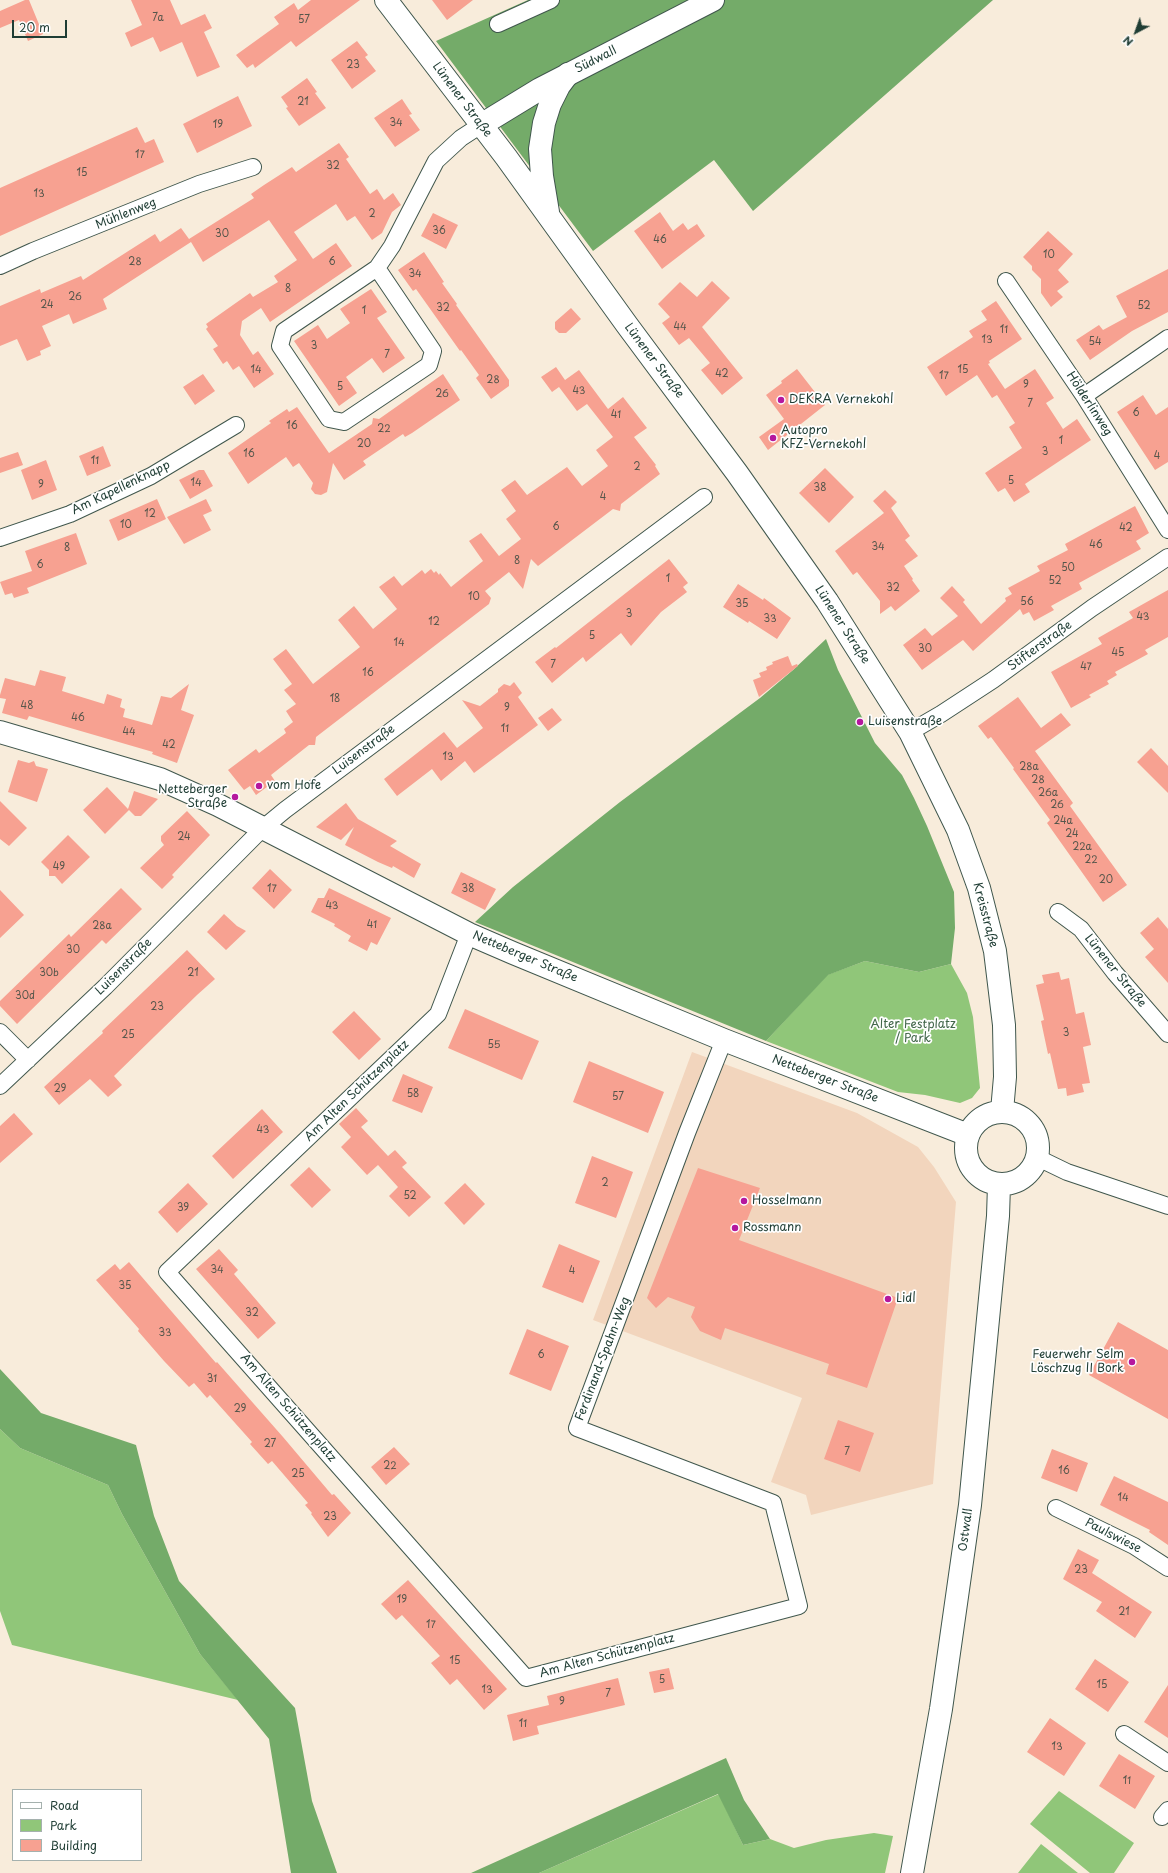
<!DOCTYPE html>
<html>
<head>
<meta charset="utf-8">
<style>
  body { margin:0 }
  #map { position:relative; width:1168px; height:1873px; overflow:hidden; background:#f8ecdb; font-family:"Playpen Sans",sans-serif }
  canvas { display:block }
  .legend { position:absolute; left:12px; top:1789px; width:130px; height:72px; box-sizing:border-box; background:#fff; border:1px solid #a5b1ae; margin:0; padding:5px 7px; list-style:none; font-size:12px; color:#1f3d34 }
  .legend li { display:flex; align-items:center; gap:8px; height:20px }
  .legend b { width:20px; border:1px solid #a5b1ae }
  .north { position:absolute; left:1116px; top:12px; width:40px; height:40px; -webkit-text-stroke:3px #fff; paint-order:stroke; rotate:221deg; font-size:11px; font-weight:700; line-height:16px; text-align:center; color:#1f3d34 }
  .north::after { content:''; display:block; margin:auto; width:14px; height:18px; background:#1f3d34; clip-path:polygon(50% 0,100% 100%,50% 72%,0 100%) }
  .scale { position:absolute; left:12px; top:20px; width:55px; height:18px; box-sizing:border-box; border:2px solid #1f3d34; border-top:0; padding-left:5px; font-size:12px; line-height:14px; white-space:nowrap; color:#1f3d34; -webkit-text-stroke:3px #fff; paint-order:stroke }
</style>
</head>
<body>
<div id="map">
<canvas width="1168" height="1873"></canvas>
<ul class="legend">
<li><b style="height:5px;background:#fff"></b>Road</li>
<li><b style="height:11px;background:#90c679"></b>Park</li>
<li><b style="height:11px;background:#f7a191"></b>Building</li>
</ul>
<div class="north">N</div>
<div class="scale">20 m</div>
</div>
<script>
const ctx = document.querySelector('canvas').getContext('2d');
ctx.lineJoin = 'round';
function fill(path, color) {
  ctx.fillStyle = color;
  ctx.fill(path, 'evenodd');
}
function poly(rows) {
  const path = new Path2D();
  for (const r of rows) {
    if (r.length === 3) {
      path.moveTo(r[0] + r[2], r[1]);
      path.arc(r[0], r[1], r[2], 0, 2 * Math.PI);
      continue;
    }
    path.moveTo(r[0], r[1]);
    for (let i = 2; i < r.length; i += 2) path.lineTo(r[i], r[i + 1]);
  }
  return path;
}
function stroke(path, color, width, dash) {
  ctx.strokeStyle = color;
  ctx.lineWidth = width;
  ctx.lineCap = dash ? 'butt' : 'round';
  ctx.setLineDash(dash || []);
  ctx.stroke(path);
}
function label(font, color, halo, rows, align = 'center') {
  ctx.font = font + ' "Playpen Sans",sans-serif';
  ctx.lineWidth = 3.5;
  ctx.setLineDash([]);
  ctx.textBaseline = 'middle';
  ctx.strokeStyle = halo;
  ctx.fillStyle = color;
  for (const [text, x, y, turn = 0] of rows) {
    ctx.save();
    ctx.translate(x, y);
    ctx.rotate((+turn || 0) * Math.PI / 180);
    ctx.textAlign = isNaN(turn) ? turn : align;
    if (halo) ctx.strokeText(text, 0, 0);
    ctx.fillText(text, 0, 0);
    ctx.restore();
  }
}
const built = poly([
  [692,1052,857,1113,918,1147,934,1167,956,1202,933,1484,811,1515,806,1495,771,1482,802,1398,593,1320]
]);
const green = poly([
  [865,961,919,972,951,964,967,993,973,1017,980,1088,972,1098,960,1103,925,1095,898,1092,766,1041,827,975],
  [0,1429,20,1448,108,1485,122,1514,200,1654,238,1700,12,1645,0,1611],
  [1059,1791,1134,1843,1114,1873,1090,1873,1030,1824],
  [719,1794,743,1845,770,1839,794,1848,826,1840,874,1833,893,1836,885,1873,539,1873],
  [1041,1844,1078,1873,1018,1873]
]);
const forest = poly([
  [528,0,993,0,753,211,714,160,593,251,436,41],
  [826,639,838,670,875,743,902,775,914,798,927,826,954,892,955,928,951,964,919,972,865,961,828,975,766,1041,475,922,513,887,620,802,760,698,793,670],
  [0,1369,41,1413,136,1445,154,1516,179,1581,295,1708,312,1801,337,1873,291,1873,269,1739,200,1654,122,1514,108,1485,20,1448,0,1429],
  [726,1758,744,1800,770,1839,743,1845,718,1794,539,1873,471,1873]
]);
const building = poly([
  [25,0,29,0,43,34,28,41,19,20,0,28,0,11],
  [131,0,170,0,181,25,205,14,212,28,204,32,220,67,197,77,182,42,160,52,153,37,131,47,125,33,142,25],
  [311,0,360,0,296,47,291,41,255,68,253,64,247,68,236,55,279,24,274,17,294,3,298,10],
  [432,0,473,0,447,20],
  [357,41,368,55,365,57,376,71,352,89,331,60],
  [307,78,317,92,315,93,326,108,299,126,286,108,288,107,281,97],
  [238,96,252,126,197,153,183,124],
  [402,99,412,114,409,115,420,130,395,147,374,118],
  [137,127,145,143,154,139,164,162,0,236,0,188],
  [339,143,349,157,346,159,370,194,377,189,384,200,393,193,401,205,392,212,382,233,372,240,355,216,347,221,336,204,294,232,313,259,336,243,352,266,270,322,261,308,242,321,240,335,253,355,258,351,274,374,254,388,239,366,233,370,227,361,223,364,213,349,218,346,206,329,208,327,206,324,250,293,253,297,278,282,274,276,297,260,269,220,203,262,191,242,103,299,107,309,73,324,69,314,42,326,51,346,40,351,41,355,27,361,17,339,0,346,0,306,40,289,41,293,81,276,83,280,155,234,160,242,181,228,189,239,254,198,251,194,264,185,292,167,296,172],
  [660,212,673,231,683,223,688,230,697,224,705,236,662,269,634,231],
  [433,213,458,225,446,249,421,236],
  [1048,231,1073,254,1058,270,1069,282,1057,291,1063,297,1051,307,1041,293,1041,279,1032,270,1032,266,1023,257],
  [424,252,444,282,442,283,457,304,456,305,509,380,509,386,491,399,476,378,479,375,461,350,460,351,416,289,413,291,398,270],
  [1168,269,1168,312,1132,331,1090,360,1076,340,1099,325,1103,330,1127,317,1116,296],
  [712,281,730,298,702,327,743,378,722,395,701,370,710,363,689,338,679,345,662,323,670,317,658,304,680,282,697,297],
  [371,289,387,312,377,318,405,358,383,373,372,358,346,377,357,393,339,406,294,341,318,325,327,339,350,323,340,309],
  [996,301,1022,339,989,361,990,363,988,364,1005,389,1035,369,1054,398,1046,403,1063,429,1077,419,1091,440,1025,484,1030,492,1014,502,1005,488,998,492,985,473,1022,448,1009,427,1015,423,997,395,992,398,977,375,946,396,927,367,973,337,969,331,987,320,981,311],
  [571,308,581,319,566,333,559,333,555,329,555,322],
  [556,367,565,380,579,370,608,409,623,397,647,428,634,437,656,465,655,466,660,474,621,504,620,511,613,509,538,566,531,559,523,589,509,572,485,591,491,598,489,604,316,737,315,745,309,745,271,775,275,781,256,795,250,786,244,790,228,770,256,749,259,753,286,733,284,729,293,722,286,711,296,704,284,690,292,684,273,659,286,649,313,684,360,647,338,620,354,606,373,629,397,609,379,587,394,576,402,586,422,570,425,574,431,569,434,573,436,571,439,575,440,573,451,587,483,561,469,541,481,533,499,556,521,539,506,519,516,511,501,490,515,480,527,495,567,467,582,486,608,466,596,450,613,437,587,404,577,411,559,387,552,392,541,377],
  [797,369,825,405,768,450,759,437,784,419,766,395,782,383,781,381],
  [203,374,215,391,195,405,183,387],
  [443,374,460,400,412,433,405,437,403,434,363,461,366,465,344,480,333,463,327,492,321,495,315,494,311,489,313,483,299,463,293,467,286,457,248,484,228,453,271,423,269,421,287,409,289,412,297,407,329,453,372,424,373,418,379,419],
  [1143,395,1156,415,1168,407,1168,462,1155,470,1117,412],
  [103,446,111,466,87,476,79,456],
  [18,452,23,465,0,473,0,458],
  [46,460,57,490,32,500,21,470],
  [825,468,854,497,829,523,799,493],
  [199,470,204,470,213,486,190,499,179,480],
  [885,490,897,502,891,508,910,536,905,540,918,556,904,566,913,579,912,580,920,591,895,611,891,606,880,614,880,601,857,572,853,575,835,551,884,513,873,501],
  [157,499,166,519,118,541,109,520],
  [206,499,212,511,203,515,211,530,184,544,167,517],
  [1135,506,1149,533,1136,541,1141,549,1079,583,1082,589,1051,606,1054,610,1034,621,1029,612,1023,615,1020,609,973,651,963,640,922,670,903,645,925,628,932,636,958,616,940,598,952,586,965,600,963,602,981,624,1006,601,1005,598,1012,594,1008,588,1040,571,1037,566,1068,550,1065,544],
  [76,533,87,564,27,588,29,593,14,598,12,593,5,595,0,582,32,571,25,551],
  [669,559,688,583,683,587,687,592,661,612,631,646,621,633,586,662,583,657,552,683,535,662,555,647,556,648],
  [738,584,763,600,764,598,791,618,777,639,749,621,748,623,723,607],
  [1168,590,1168,637,1145,650,1148,654,1115,672,1117,675,1107,681,1109,684,1089,695,1091,697,1071,708,1051,672,1102,644,1098,638,1133,618,1129,612],
  [788,656,792,666,797,664,798,666,759,697,753,680,761,677,759,673,767,670,766,667,773,664,772,662],
  [40,670,66,677,62,691,104,704,107,694,122,699,120,707,125,709,123,717,152,725,161,696,171,698,189,684,181,710,194,715,177,763,152,754,153,752,29,716,27,720,2,713,6,699,0,698,0,695,5,678,35,686],
  [514,682,522,693,518,697,538,725,474,773,465,761,441,781,432,769,397,796,384,779,444,732,457,748,483,728,462,700,480,706,498,692,498,689,504,684,510,686],
  [1018,697,1041,728,1061,713,1071,725,1035,751,1073,803,1070,806,1127,885,1103,902,1047,823,1050,820,1013,769,1014,768,991,737,988,739,978,726],
  [552,708,562,720,548,731,538,718],
  [1151,748,1168,766,1168,793,1137,762],
  [18,760,29,763,34,761,36,766,48,769,37,802,8,792],
  [107,787,128,809,134,791,158,799,141,816,135,816,129,810,105,834,83,810],
  [0,801,27,828,9,846,0,839],
  [346,803,358,819,397,841,390,846,421,864,414,878,393,866,392,868,378,862,345,845,354,827,341,840,316,827],
  [187,811,210,835,172,875,174,877,162,889,140,868,164,845,161,841,161,836],
  [68,835,90,857,62,884,55,876,49,876,49,870,41,862],
  [270,869,292,890,274,909,252,888],
  [461,872,496,889,485,910,451,893],
  [121,888,142,909,106,944,102,940,17,1024,0,1006,0,1001,69,934,71,937],
  [329,888,391,918,377,945,371,942,367,951,348,941,351,936,334,926,335,924,311,912,318,898,324,898],
  [0,890,24,915,0,938],
  [224,914,237,926,246,931,226,950,207,932],
  [1158,917,1168,929,1168,983,1145,957,1154,949,1140,933],
  [187,950,215,979,197,995,114,1076,122,1085,108,1097,90,1079,59,1105,44,1087,103,1033,102,1031],
  [1059,972,1061,980,1069,978,1076,1014,1084,1012,1091,1045,1083,1047,1090,1083,1082,1084,1084,1092,1067,1096,1066,1088,1058,1089,1050,1053,1048,1054,1041,1021,1044,1020,1036,985,1044,983,1042,975],
  [465,1009,539,1041,522,1080,448,1048],
  [354,1011,381,1039,359,1060,332,1032],
  [589,1061,664,1092,648,1133,573,1102],
  [403,1074,433,1087,422,1113,392,1101],
  [356,1108,368,1121,361,1127,388,1156,395,1150,407,1163,402,1167,431,1197,409,1217,389,1196,398,1187,378,1165,367,1175,341,1147,351,1137,339,1124],
  [262,1109,283,1132,233,1179,212,1156],
  [14,1113,33,1134,0,1163,0,1126],
  [592,1156,633,1172,616,1218,575,1203],
  [309,1167,331,1190,312,1208,290,1185],
  [698,1168,760,1188,739,1240,898,1298,867,1388,826,1374,829,1364,725,1328,721,1340,700,1331,691,1317,695,1307,668,1297,656,1308,647,1298],
  [188,1183,208,1204,177,1233,158,1212],
  [465,1183,485,1204,464,1225,444,1203],
  [559,1244,600,1261,583,1303,542,1287],
  [219,1249,238,1270,234,1274,276,1323,258,1339,196,1269],
  [129,1262,216,1363,217,1362,283,1437,332,1495,334,1494,351,1513,328,1537,311,1514,312,1513,305,1505,308,1503,272,1461,268,1464,250,1444,252,1442,210,1395,207,1398,194,1383,189,1387,164,1361,138,1331,139,1329,96,1280,115,1264,120,1270],
  [1118,1322,1168,1350,1168,1419,1089,1375],
  [527,1329,569,1346,551,1391,509,1374],
  [838,1420,874,1433,860,1472,824,1459],
  [394,1447,410,1464,386,1485,371,1467],
  [1052,1449,1088,1463,1077,1492,1041,1478],
  [1114,1476,1168,1502,1168,1545,1149,1532,1150,1530,1100,1505],
  [1078,1549,1099,1560,1092,1573,1152,1612,1135,1638,1096,1611,1102,1602,1063,1579],
  [408,1580,507,1689,484,1710,457,1679,450,1685,431,1663,440,1656,402,1615,396,1620,381,1604],
  [1095,1659,1129,1682,1108,1712,1075,1689],
  [669,1668,674,1689,654,1693,649,1672],
  [618,1678,625,1705,537,1726,539,1734,513,1741,507,1715,549,1705,547,1696],
  [1168,1685,1168,1738,1144,1722],
  [1050,1718,1086,1743,1064,1776,1027,1752],
  [1119,1754,1155,1776,1135,1809,1099,1786]
]);
const street = poly([
  [498,24,551,0],
  [0,266,33,251,199,184,253,167],
  [377,268,433,351,429,365,344,422,329,419,280,346,284,331,377,268,392,246,436,161,461,138,481,125],
  [1006,281,1084,396,1168,530],
  [1084,396,1168,338],
  [0,538,70,514,151,476,236,425],
  [910,732,941,714,993,680,1092,608,1168,557],
  [1058,912,1081,929,1115,973,1168,1034],
  [469,934,438,1014,167,1272,526,1678,799,1606,773,1503,577,1428,687,1133,724,1040],
  [0,1032,28,1060],
  [0,1086,105,987,262,829,285,810,704,497],
  [1038,1158,1067,1172,1168,1206],
  [1056,1508,1134,1546,1168,1568],
  [1124,1734,1168,1763],
  [1162,1817,1168,1810]
]);
const secondary = poly([
  [481,125,540,89,713,0],
  [0,732,160,779,218,805,469,934,513,953,724,1040,968,1135]
]);
const primary = poly([
  [386,0,506,157,627,325,737,473,827,601,910,732,958,830,979,888,995,951,1004,1025,1005,1077,1002,1111],
  [548,212,542,176,540,149,544,123,550,104,559,86,568,74],
  [1002,1148,36],
  [912,1873,941,1709,970,1505,998,1216,999,1185]
]);
const markers = [
  [781,400,4,"#b5179e"],
  [773,438,4,"#b5179e"],
  [860,722,4,"#b5179e"],
  [259,786,4,"#b5179e"],
  [235,797,4,"#b5179e"],
  [744,1201,4,"#b5179e"],
  [735,1228,4,"#b5179e"],
  [888,1299,4,"#b5179e"],
  [1132,1362,4,"#b5179e"]
];
const numberNames = [
  ["7a",158,18],
  ["57",304,20],
  ["23",353,65],
  ["21",303,102],
  ["34",396,123],
  ["19",218,125],
  ["17",140,155],
  ["32",333,166],
  ["15",82,173],
  ["13",39,194],
  ["2",372,214],
  ["36",439,231],
  ["30",222,234],
  ["46",660,240],
  ["10",1049,255],
  ["28",135,262],
  ["6",332,262],
  ["34",415,274],
  ["8",288,289],
  ["26",75,297],
  ["24",47,305],
  ["52",1144,306],
  ["32",443,308],
  ["1",364,311],
  ["44",680,327],
  ["11",1004,330],
  ["13",987,340],
  ["54",1095,342],
  ["3",314,346],
  ["7",387,355],
  ["14",256,370],
  ["15",963,370],
  ["42",722,374],
  ["17",944,376],
  ["28",493,380],
  ["9",1026,385],
  ["5",340,387],
  ["43",579,391],
  ["26",442,394],
  ["7",1030,404],
  ["6",1136,413],
  ["41",616,415],
  ["16",292,426],
  ["22",384,429],
  ["1",1061,441],
  ["20",364,444],
  ["3",1045,452],
  ["16",249,454],
  ["4",1157,456],
  ["11",95,461],
  ["2",637,467],
  ["5",1011,481],
  ["14",196,483],
  ["9",41,485],
  ["38",820,488],
  ["4",603,497],
  ["12",150,514],
  ["10",126,525],
  ["6",556,527],
  ["42",1126,528],
  ["46",1096,545],
  ["34",878,547],
  ["8",67,548],
  ["8",517,561],
  ["6",40,565],
  ["50",1068,568],
  ["1",668,579],
  ["52",1055,581],
  ["32",893,588],
  ["10",474,597],
  ["56",1027,602],
  ["35",742,604],
  ["3",629,614],
  ["43",1143,617],
  ["33",770,619],
  ["12",434,622],
  ["5",592,636],
  ["14",399,643],
  ["30",925,649],
  ["45",1118,653],
  ["7",553,665],
  ["47",1086,667],
  ["16",368,673],
  ["18",335,699],
  ["48",27,706],
  ["9",507,708],
  ["46",78,718],
  ["11",505,729],
  ["44",129,732],
  ["42",169,745],
  ["13",448,757],
  ["28a",1029,767],
  ["28",1038,780],
  ["26a",1048,793],
  ["26",1057,805],
  ["24a",1063,821],
  ["24",1072,834],
  ["24",184,837],
  ["22a",1082,847],
  ["22",1091,860],
  ["49",59,867],
  ["20",1106,880],
  ["17",272,889],
  ["38",468,889],
  ["43",332,906],
  ["41",372,925],
  ["28a",102,926],
  ["30",73,950],
  ["30b",49,973],
  ["21",193,973],
  ["30d",25,996],
  ["23",157,1007],
  ["3",1066,1033],
  ["25",128,1035],
  ["55",494,1045],
  ["29",60,1089],
  ["58",413,1094],
  ["57",618,1097],
  ["43",263,1130],
  ["2",605,1183],
  ["52",410,1196],
  ["39",183,1208],
  ["34",217,1270],
  ["4",572,1271],
  ["35",125,1286],
  ["32",252,1313],
  ["33",165,1333],
  ["6",541,1355],
  ["31",212,1379],
  ["29",240,1409],
  ["27",270,1444],
  ["7",847,1452],
  ["22",390,1466],
  ["16",1064,1471],
  ["25",298,1474],
  ["14",1123,1498],
  ["23",330,1517],
  ["23",1081,1570],
  ["19",402,1600],
  ["21",1124,1612],
  ["17",431,1625],
  ["15",455,1661],
  ["5",662,1680],
  ["15",1102,1685],
  ["13",487,1690],
  ["7",608,1694],
  ["9",562,1702],
  ["11",523,1724],
  ["13",1057,1747],
  ["11",1127,1781]
];
const streetNames = [
  ["Südwall",596,60,-27],
  ["Lünener Straße",462,100,53],
  ["Mühlenweg",126,214,-22],
  ["Lünener Straße",654,361,53],
  ["Hölderlinweg",1089,404,57],
  ["Am Kapellenknapp",121,488,-26],
  ["Lünener Straße",842,625,57],
  ["Stifterstraße",1040,646,-36],
  ["Luisenstraße",364,750,-37],
  ["Kreisstraße",985,915,75],
  ["Netteberger Straße",525,957,23],
  ["Luisenstraße",124,967,-45],
  ["Lünener Straße",1115,971,51],
  ["Netteberger Straße",825,1079,21],
  ["Am Alten Schützenplatz",357,1091,-44],
  ["Ferdinand-Spahn-Weg",603,1359,-69],
  ["Am Alten Schützenplatz",288,1408,49],
  ["Ostwall",966,1530,-82],
  ["Paulswiese",1113,1536,27],
  ["Am Alten Schützenplatz",607,1656,-15]
];
const poiNames = [
  ["DEKRA Vernekohl",789,400],
  ["Autopro",781,431],
  ["KFZ-Vernekohl",781,445],
  ["Luisenstraße",868,722],
  ["vom Hofe",267,786],
  ["Netteberger",227,790,"right"],
  ["Straße",227,804,"right"],
  ["Hosselmann",752,1201],
  ["Rossmann",743,1228],
  ["Lidl",896,1299],
  ["Feuerwehr Selm",1124,1355,"right"],
  ["Löschzug II Bork",1124,1369,"right"]
];
const parkNames = [
  ["Alter Festplatz",913,1025],
  ["/ Park",913,1039]
];
fill(built, '#f2d5bd');
fill(green, '#90c679');
fill(forest, '#74ab69');
fill(building, '#f7a191');
stroke(street, '#40574d', 18);
stroke(secondary, '#40574d', 24);
stroke(primary, '#40574d', 24);
stroke(street, '#fff', 16);
stroke(secondary, '#fff', 22);
stroke(primary, '#fff', 22);
for (const [x, y, r, color] of markers) {
  const dot = new Path2D();
  dot.arc(x, y, r, 0, 2 * Math.PI);
  ctx.fillStyle = color;
  ctx.fill(dot);
  stroke(dot, '#fff', 1.5);
}
label('10px', '#55564b', null, numberNames);
label('12px', '#1f3d34', '#fff', streetNames);
label('12px', '#1f3d34', '#fff', poiNames, 'left');
label('12px', '#416649', '#fff', parkNames);
</script>
</body>
</html>
